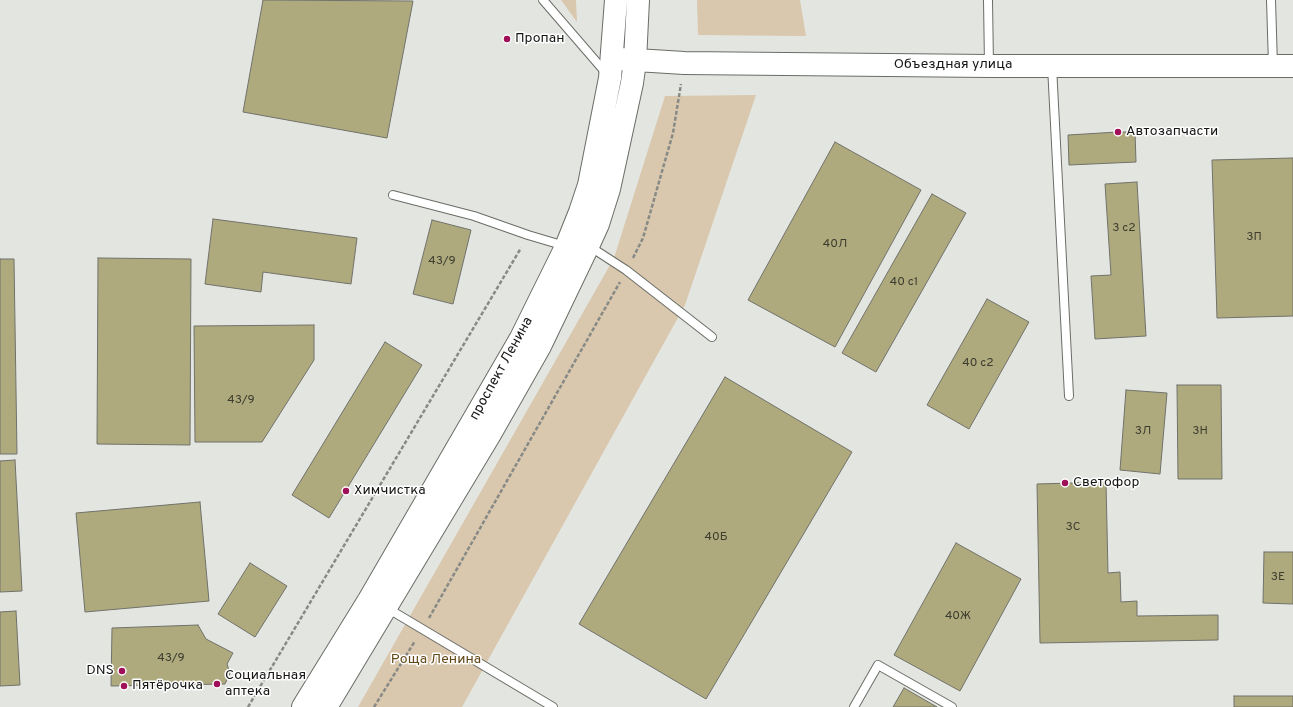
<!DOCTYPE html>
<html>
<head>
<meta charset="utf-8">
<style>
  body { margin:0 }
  canvas { display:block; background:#e3e6e0 }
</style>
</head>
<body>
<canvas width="1293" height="707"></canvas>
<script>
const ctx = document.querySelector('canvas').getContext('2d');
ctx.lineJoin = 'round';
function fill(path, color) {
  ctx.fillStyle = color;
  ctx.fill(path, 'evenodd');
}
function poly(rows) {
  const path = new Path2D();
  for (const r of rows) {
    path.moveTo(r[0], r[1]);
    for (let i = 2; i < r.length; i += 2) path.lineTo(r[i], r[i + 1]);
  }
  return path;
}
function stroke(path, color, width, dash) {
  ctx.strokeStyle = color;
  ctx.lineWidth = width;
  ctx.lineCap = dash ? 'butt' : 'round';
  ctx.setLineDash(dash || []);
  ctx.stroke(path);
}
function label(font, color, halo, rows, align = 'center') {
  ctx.font = font + ' Overpass,sans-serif';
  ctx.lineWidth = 3;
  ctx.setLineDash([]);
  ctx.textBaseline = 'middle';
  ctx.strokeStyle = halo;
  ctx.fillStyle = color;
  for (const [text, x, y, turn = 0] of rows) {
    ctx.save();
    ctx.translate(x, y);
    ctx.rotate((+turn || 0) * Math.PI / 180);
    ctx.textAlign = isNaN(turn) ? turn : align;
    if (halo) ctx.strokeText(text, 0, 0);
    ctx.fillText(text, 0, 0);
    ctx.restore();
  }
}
const green = poly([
  [561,0,576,0,577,22],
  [697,0,800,0,806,36,698,35],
  [756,95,685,305,462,707,358,707,614,258,665,96]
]);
const building = poly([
  [263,0,413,1,387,138,243,112,263,0],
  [1118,132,1135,132,1136,162,1069,165,1068,135,1118,132],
  [835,142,921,190,835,347,748,300,835,142],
  [1293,158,1293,316,1217,318,1212,160,1293,158],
  [1137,182,1146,336,1095,339,1091,276,1111,275,1105,184,1137,182],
  [932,194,966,213,876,372,842,353,932,194],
  [213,219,357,238,351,284,263,272,261,292,205,284,213,219],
  [432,220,471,230,453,304,413,294,432,220],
  [98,258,191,259,190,445,97,444,98,258],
  [0,259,14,259,17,454,0,454,0,259],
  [987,299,1029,322,969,429,927,405,987,299],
  [314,325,314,360,262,442,195,442,194,326,314,325],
  [385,342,422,365,329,518,292,495,385,342],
  [725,377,852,452,706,699,579,624,725,377],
  [1177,385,1221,385,1222,479,1178,479,1177,385],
  [1126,390,1167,393,1160,474,1120,470,1126,390],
  [15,460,22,591,0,592,0,461,15,460],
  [1106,482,1108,573,1120,572,1121,602,1137,601,1137,616,1218,615,1218,640,1040,643,1037,484,1106,482],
  [200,502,209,601,85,612,76,513,200,502],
  [956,543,1021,579,960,691,894,655,956,543],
  [1264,552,1293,552,1293,604,1263,603,1264,552],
  [250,563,287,586,255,637,218,614,250,563],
  [16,611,20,685,0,686,0,612,16,611],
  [198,625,206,639,233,653,227,664,230,673,225,684,111,686,112,628,198,625],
  [904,688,937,707,893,707,904,688],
  [1234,696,1293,696,1293,707,1234,707,1234,696]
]);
const path = poly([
  [633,258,643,238,673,133,681,84],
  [429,618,620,282],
  [248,707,521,248],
  [374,707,415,641]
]);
const lane = poly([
  [543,0,606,73],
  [988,0,989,65],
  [1271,0,1273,65],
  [1052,66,1069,396],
  [393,195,474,216,528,235,565,246],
  [589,246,626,270,712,337],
  [387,608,553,707],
  [854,707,878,665,952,707]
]);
const secondary = poly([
  [620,59,684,63,989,66,1293,66],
  [303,707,369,600,521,338,566,247,580,212,589,185,610,78,616,0],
  [326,707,490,434,540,346,588,246,598,224,609,189,632,83,635,61,638,0]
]);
const markers = [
  [507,39,4,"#a01058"],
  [1118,132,4,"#a01058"],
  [1065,483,4,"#a01058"],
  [346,491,4,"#a01058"],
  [122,671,4,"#a01058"],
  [217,684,4,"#a01058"],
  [124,686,4,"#a01058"]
];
const numberNames = [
  ["3 с2",1124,229],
  ["3П",1254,238],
  ["40Л",835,245],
  ["43/9",442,262],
  ["40 с1",904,283],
  ["40 с2",978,364],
  ["43/9",241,401],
  ["3Л",1143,432],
  ["3Н",1200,432],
  ["3С",1073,528],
  ["40Б",716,538],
  ["3Е",1278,578],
  ["40Ж",958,617],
  ["43/9",171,659]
];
const poiNames = [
  ["Пропан",515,39],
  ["Автозапчасти",1126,132],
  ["Светофор",1073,483],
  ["Химчистка",354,491],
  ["DNS",114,671,"right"],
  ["Социальная",225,676],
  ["аптека",225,692],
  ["Пятёрочка",132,686]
];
const streetNames = [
  ["Объездная улица",953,65],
  ["проспект Ленина",502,369,-61]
];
const parkNames = [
  ["Роща Ленина",436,660]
];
fill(green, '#d9c7ae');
fill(building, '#aeaa7d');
stroke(building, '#71716b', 1);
stroke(lane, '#6a6d67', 10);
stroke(secondary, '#6a6d67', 24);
stroke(path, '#888a86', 2.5, [4, 2]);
stroke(lane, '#fff', 8);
stroke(secondary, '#fff', 22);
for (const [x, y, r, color] of markers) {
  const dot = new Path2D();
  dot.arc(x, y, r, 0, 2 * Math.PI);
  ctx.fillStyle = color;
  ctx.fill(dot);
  stroke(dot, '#fff', 1.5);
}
label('12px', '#3c3c2f', null, numberNames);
label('14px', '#161715', '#fff', poiNames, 'left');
label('14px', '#161715', '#fff', streetNames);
label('14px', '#624717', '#fff', parkNames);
</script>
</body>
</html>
